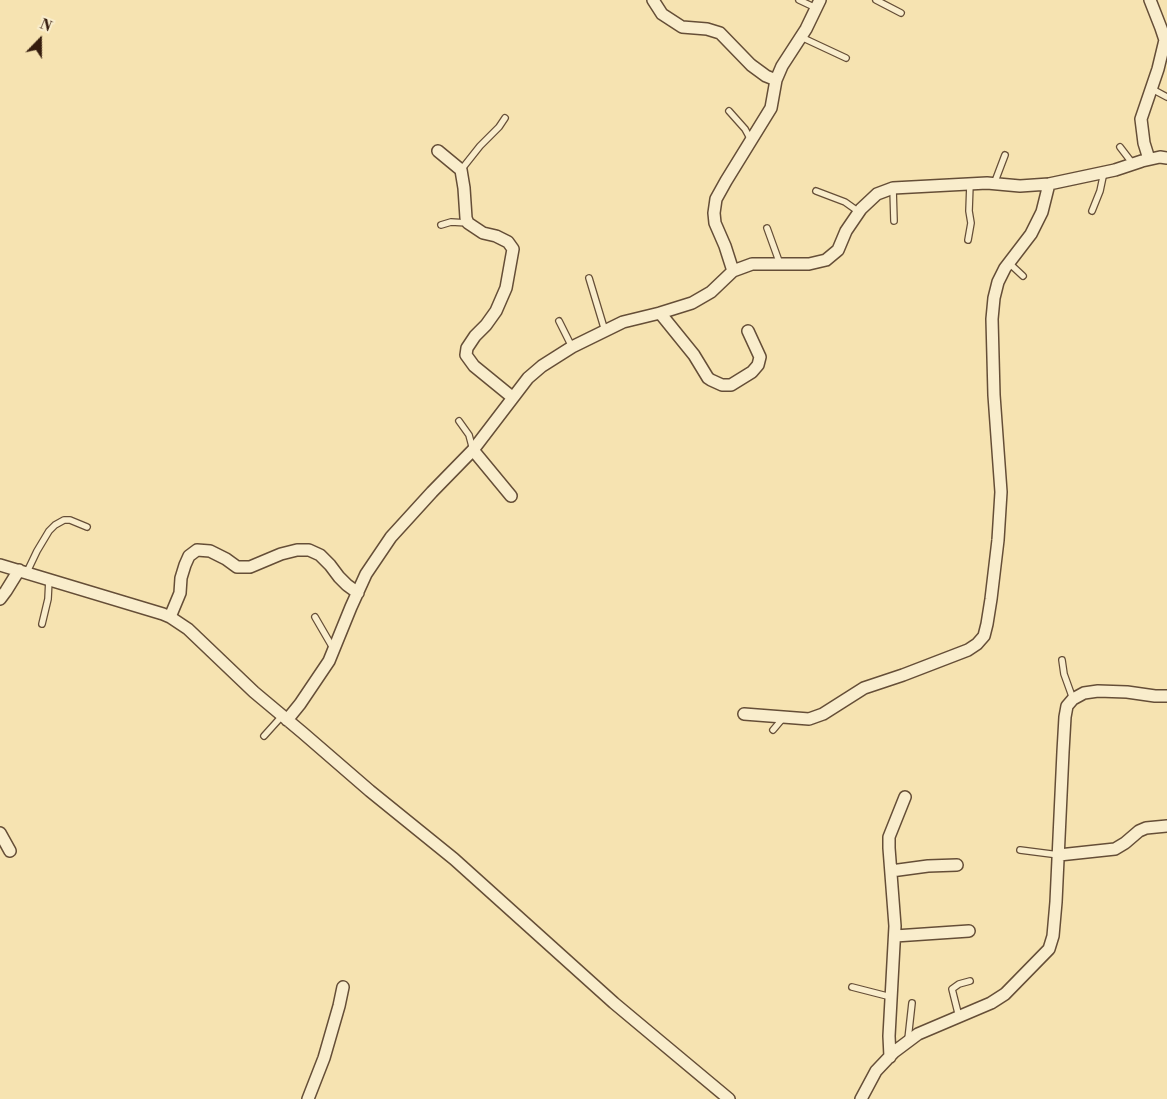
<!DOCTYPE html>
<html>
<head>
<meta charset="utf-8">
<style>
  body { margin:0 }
  #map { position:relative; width:1167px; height:1099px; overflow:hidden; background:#f6e3b1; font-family:"Libre Bodoni",serif }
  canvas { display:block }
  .north { position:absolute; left:15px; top:15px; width:50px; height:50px; -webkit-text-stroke:4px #f9edcc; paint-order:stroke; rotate:22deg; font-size:14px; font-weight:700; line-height:20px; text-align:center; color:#351c0e }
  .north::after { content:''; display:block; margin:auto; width:18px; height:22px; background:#351c0e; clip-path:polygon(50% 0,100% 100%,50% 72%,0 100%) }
</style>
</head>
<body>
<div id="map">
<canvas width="1167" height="1099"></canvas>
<div class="north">N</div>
</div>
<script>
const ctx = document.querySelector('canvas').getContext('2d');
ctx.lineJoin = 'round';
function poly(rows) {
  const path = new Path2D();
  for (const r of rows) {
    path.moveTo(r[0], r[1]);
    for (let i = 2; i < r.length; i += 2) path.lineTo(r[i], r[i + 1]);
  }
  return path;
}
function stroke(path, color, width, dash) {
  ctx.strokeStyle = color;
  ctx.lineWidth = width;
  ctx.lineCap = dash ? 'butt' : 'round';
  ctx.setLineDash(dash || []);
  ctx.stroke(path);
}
const service = poly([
  [799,0,816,8],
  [876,0,901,13],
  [801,37,846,58],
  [1152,89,1167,97],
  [729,111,745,129,751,140],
  [1120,147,1133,164],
  [461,170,480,146,499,127,505,118],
  [994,184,1005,155],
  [893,188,894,221],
  [816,191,845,202,859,212],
  [1092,211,1100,191,1104,172],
  [441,225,451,222,468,223],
  [767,228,780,264],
  [968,240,971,223,969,211,970,184],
  [1009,263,1023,276],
  [589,278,605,331],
  [559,321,572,347],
  [459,421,469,435,473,450],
  [27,572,37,551,49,531,55,525,64,520,70,520,87,527],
  [315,617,333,648],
  [42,624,48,599,49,579],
  [1062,660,1064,674,1073,699],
  [773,730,784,717],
  [264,736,282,716],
  [1020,850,1059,855],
  [852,987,891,997],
  [959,1017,952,989,959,984,970,981],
  [908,1039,912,1003]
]);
const minor = poly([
  [653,0,662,14,682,27,707,29,720,33,751,65,766,76,776,80],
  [438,151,461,170,464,188,466,218,468,223,483,233,496,236,508,242,513,249,506,288,496,311,486,325,475,336,467,348,466,355,474,366,512,397],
  [1149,159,1144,143,1141,119,1158,69,1165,40,1161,28,1150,0],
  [733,271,725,246,715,223,714,213,716,199,726,181,771,108,776,80,782,66,806,29,820,0],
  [660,313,694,355,708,378,711,380,722,385,731,385,752,372,758,365,760,357,748,331],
  [473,450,511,496],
  [0,565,163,614,170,617,188,629,254,692,303,733,370,791,454,859,614,1003,729,1099],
  [0,599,6,591,19,570],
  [170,617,180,593,181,578,185,565,189,556,197,550,210,551,226,559,237,567,250,567,281,554,297,550,309,550,320,555,330,565,339,577,347,585,358,593],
  [744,714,809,719,823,714,864,688,903,675,968,650,977,644,984,636,987,624,991,599,998,540,1001,492,994,395,992,319,994,298,998,282,1005,268,1031,234,1042,212,1049,184],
  [287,720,300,704,329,661,351,607,366,574,391,537,432,492,473,450,528,378,542,366,572,347,623,322,660,313,692,303,711,292,733,271,752,264,809,264,826,260,838,250,846,231,861,209,877,194,893,188,987,183,1020,186,1049,184,1115,170,1142,161,1160,157,1167,158],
  [0,833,10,851],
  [1059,855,1115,849,1125,843,1139,831,1146,828,1167,826],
  [891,871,928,866,957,865],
  [895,936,969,931],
  [890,1057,889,1036,895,926,889,848,889,837,905,797],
  [308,1099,324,1058,339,1006,343,987],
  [861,1099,876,1071,894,1052,918,1034,991,1003,1005,994,1049,949,1053,936,1056,902,1063,752,1065,717,1067,706,1073,699,1084,693,1098,691,1127,692,1155,696,1167,696]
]);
stroke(service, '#654e37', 8);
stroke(minor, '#654e37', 14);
stroke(service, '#f9edcc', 5.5);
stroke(minor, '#f9edcc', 11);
</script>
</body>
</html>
